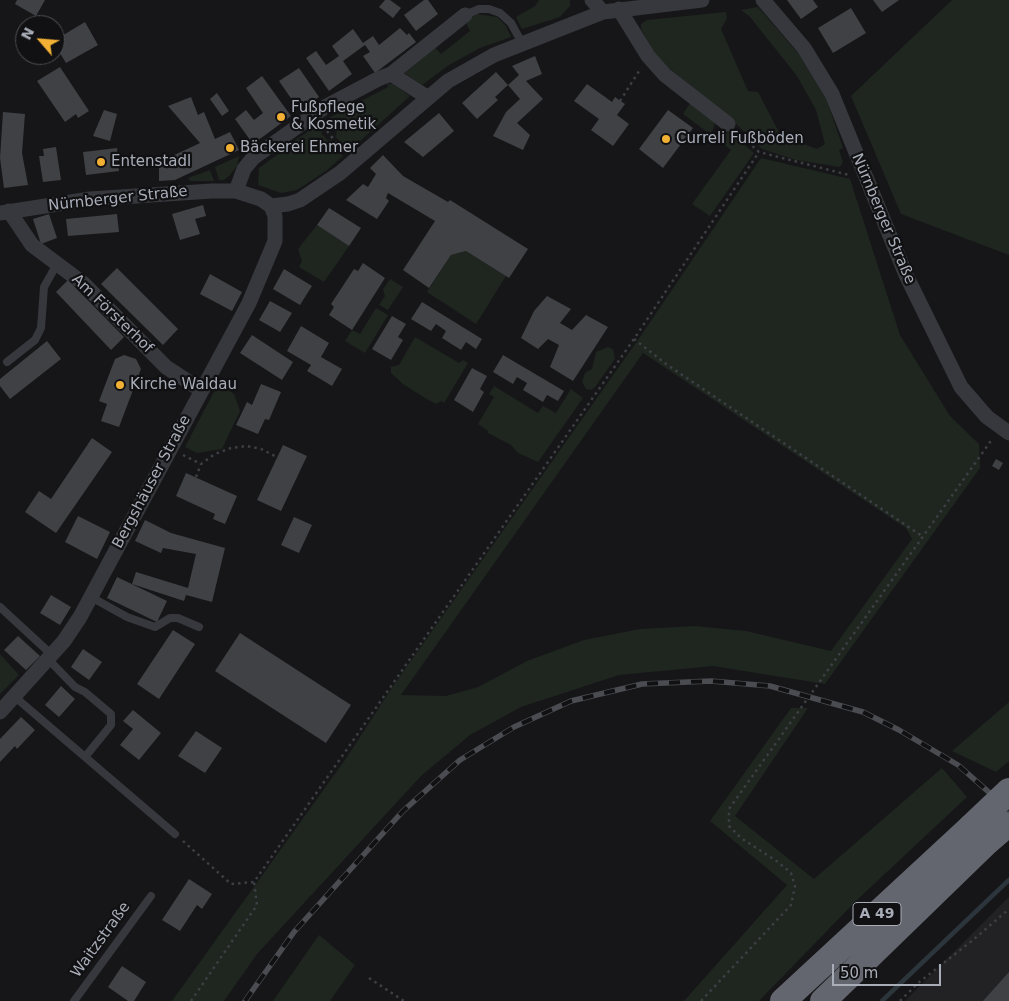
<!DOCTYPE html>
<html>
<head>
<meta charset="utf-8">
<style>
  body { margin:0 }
  #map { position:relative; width:1009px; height:1001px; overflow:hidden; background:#161618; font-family:"DejaVu Sans",sans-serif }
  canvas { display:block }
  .north { position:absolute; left:15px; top:15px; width:50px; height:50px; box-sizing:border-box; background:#111113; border:1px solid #4d4f55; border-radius:50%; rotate:297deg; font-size:14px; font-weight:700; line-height:20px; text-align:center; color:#a8adb8 }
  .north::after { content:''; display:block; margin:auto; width:18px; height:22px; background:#f2b134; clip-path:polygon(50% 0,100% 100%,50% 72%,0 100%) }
  .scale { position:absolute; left:832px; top:964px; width:109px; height:22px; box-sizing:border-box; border:2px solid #a8adb8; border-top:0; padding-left:6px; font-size:15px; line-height:18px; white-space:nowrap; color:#a8adb8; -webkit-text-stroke:4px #111113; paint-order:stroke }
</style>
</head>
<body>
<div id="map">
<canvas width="1009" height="1001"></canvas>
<div class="north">N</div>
<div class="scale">50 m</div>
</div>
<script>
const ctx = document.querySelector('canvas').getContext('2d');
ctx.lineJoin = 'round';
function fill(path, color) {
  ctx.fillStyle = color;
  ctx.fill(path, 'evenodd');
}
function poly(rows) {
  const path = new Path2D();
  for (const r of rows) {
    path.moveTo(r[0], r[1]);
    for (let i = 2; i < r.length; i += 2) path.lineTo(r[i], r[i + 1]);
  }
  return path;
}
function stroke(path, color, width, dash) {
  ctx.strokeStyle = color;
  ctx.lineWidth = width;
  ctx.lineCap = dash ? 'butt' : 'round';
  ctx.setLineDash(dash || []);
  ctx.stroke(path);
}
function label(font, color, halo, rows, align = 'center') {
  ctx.font = font + ' "DejaVu Sans",sans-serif';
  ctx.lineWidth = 4.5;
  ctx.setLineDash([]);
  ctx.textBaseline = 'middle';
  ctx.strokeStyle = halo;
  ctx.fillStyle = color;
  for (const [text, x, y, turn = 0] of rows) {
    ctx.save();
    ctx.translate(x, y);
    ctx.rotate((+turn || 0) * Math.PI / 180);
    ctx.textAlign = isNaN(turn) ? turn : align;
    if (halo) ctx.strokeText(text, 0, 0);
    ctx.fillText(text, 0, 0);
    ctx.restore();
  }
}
const built = poly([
  [1009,897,1009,1001,905,1001]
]);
const green = poly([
  [539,0,570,0,570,6,560,17,522,29,516,17,535,6],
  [952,0,1009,0,1009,255,901,214,851,96],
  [758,7,798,53,826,98,843,148,839,150,843,162,840,167,796,160,762,149,732,120,669,68,653,51,641,29,641,24,647,20,726,12,727,18,721,29,748,91,758,92,781,136,817,149,825,144,816,110,797,76,750,17,741,10],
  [477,14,497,17,506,26,511,37,480,48,449,65,422,85,404,73,433,45,441,54,470,31,465,21],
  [387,84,393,84,410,96,348,152,335,136,337,133,323,121,388,87],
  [691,102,715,123,711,135,683,114],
  [319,124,324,130,321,133,328,141,330,139,343,156,326,171,297,190,281,193,258,185,259,168,281,152,283,154,296,145,294,141],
  [728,131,754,153,710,216,692,204,731,150,721,142],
  [239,156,237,166,230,175,224,180,219,180,215,167],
  [761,158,850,179,900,335,950,416,979,444,980,468,825,684,713,666,619,675,521,707,470,735,421,776,257,954,224,1001,172,1001,347,757,391,689,640,337],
  [643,353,906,528,912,539,831,651,746,631,695,626,640,629,584,640,527,661,478,687,446,696,401,695],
  [210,170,214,181,190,181,188,178],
  [317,225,349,246,324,282,299,267,302,261,298,249],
  [466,251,506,276,476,324,427,292,451,255],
  [390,279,403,287,388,310,379,305,385,296,383,289],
  [376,308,388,315,365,353,345,341,352,330,360,334],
  [415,337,459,363,463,360,468,363,444,403,441,401,436,404,425,398,403,384,391,373,391,367,399,365],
  [608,347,613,349,615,359,595,387,591,390,586,389,582,382,585,373,592,369,596,352],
  [218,384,234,394,240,411,222,449,197,453,185,447],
  [494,386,538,413,543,406,556,413,571,389,583,398,538,462,518,453,511,445,488,433,488,431,478,424,494,397,489,394],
  [0,654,19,675,0,694],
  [1009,702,1009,761,996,772,952,751],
  [791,708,808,708,735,816,814,879,942,768,967,797,857,900,759,1001,684,1001,787,885,710,821],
  [319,935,355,965,330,1001,273,1001]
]);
const stream = poly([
  [882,1001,1009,880]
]);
const building = poly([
  [17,0,45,0,36,16,15,4],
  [385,0,390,0,401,8,393,18,379,7],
  [424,0,428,0,438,14,416,31,404,15],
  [787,0,813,0,818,7,801,19],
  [873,0,899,0,882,12],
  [851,8,866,33,833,53,818,28],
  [85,22,98,45,66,63,55,45,55,40],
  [400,28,407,35,409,33,416,42,375,73,363,56,370,52,365,45,343,61,352,74,329,91,306,58,316,51,326,65,339,56,332,46,353,29,363,43,373,36,379,45],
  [535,56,542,74,526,81,543,99,517,123,530,135,523,150,493,136,506,112,520,99,508,85,519,75,512,66],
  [60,67,89,111,78,118,76,114,65,122,37,81],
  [299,68,319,97,299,110,279,81],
  [496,72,508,85,495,97,498,100,477,119,462,103],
  [262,76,291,116,253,144,235,119,246,110,254,120,263,113,246,88],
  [587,84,612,102,615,97,625,104,617,115,629,124,613,146,591,130,599,119,574,101],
  [217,93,229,111,222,116,210,99],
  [191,97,198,115,204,112,215,139,230,132,239,150,175,180,159,181,159,160,168,158,200,143,168,106],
  [104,110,117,114,110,141,93,136],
  [668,110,693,128,663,168,639,149],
  [3,112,25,114,22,153,28,185,4,188,0,158],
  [439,113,454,131,423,157,404,142],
  [56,147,61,180,43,182,39,156,44,156,43,149],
  [117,148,119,171,86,175,83,152],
  [383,155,403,176,448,202,450,200,528,249,509,278,466,251,451,255,429,288,403,270,435,221,388,193,386,198,389,201,377,219,346,200,363,184,368,187,376,174,370,168],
  [203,205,206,216,195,219,200,234,180,240,172,214],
  [329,208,361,228,349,246,317,225],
  [49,214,57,238,41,244,33,219],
  [117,214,119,232,68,236,66,219],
  [363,263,385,278,352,330,329,315,334,307,331,304,354,269,358,271],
  [117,268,178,329,163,345,101,284],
  [284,269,312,286,300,305,273,289],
  [210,274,242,292,232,311,200,294],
  [68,280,124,337,111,350,56,292],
  [547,296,571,309,560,323,572,330,586,315,608,327,573,381,550,367,559,345,548,339,538,349,521,338,534,311],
  [270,301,292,313,280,332,259,320],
  [422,302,482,339,476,349,466,342,461,350,442,338,446,331,436,324,431,331,411,319],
  [392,316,406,324,398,337,403,340,391,360,372,349],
  [301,326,329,343,321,357,342,369,332,386,307,371,311,365,287,351],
  [252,335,293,362,282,380,240,353],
  [47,341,61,359,10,399,0,386,0,379],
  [124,355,136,359,141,369,119,427,101,421,107,404,99,401,115,359],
  [503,355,564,391,558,401,547,395,543,402,523,390,527,383,517,377,513,384,493,372],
  [472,368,487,376,480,389,484,392,473,412,454,400],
  [261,384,281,392,269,420,265,419,258,434,236,425,247,402,252,405],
  [92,438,112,452,56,533,25,512,39,491,51,499],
  [283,445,307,456,281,511,257,500],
  [996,459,1003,463,999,470,992,466],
  [186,473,237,496,225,524,213,519,215,514,176,496],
  [78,516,110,532,97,559,65,542],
  [294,517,312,525,299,553,281,545],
  [145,520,171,533,225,548,212,602,186,595,184,601,132,584,136,572,188,588,196,554,163,548,161,553,135,541],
  [117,577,167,601,157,622,107,598],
  [51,595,71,607,60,625,40,613],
  [173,630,195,644,159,699,137,684],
  [240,633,351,705,326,743,215,671],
  [18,636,40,656,26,670,4,650],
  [83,649,102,662,89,680,71,667],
  [61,686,75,699,59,717,45,705],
  [133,710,161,733,139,760,120,745,133,729,123,721],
  [21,717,35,730,17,749,15,746,0,762,0,739],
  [196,731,222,748,205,773,178,756],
  [189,879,212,894,202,909,197,905,180,931,162,920],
  [122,966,146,982,134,1001,128,1001,108,987],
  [1009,972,1009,1001,983,1001]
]);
const path = poly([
  [620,101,641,68],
  [323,126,343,151],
  [738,133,759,152,849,175],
  [634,339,666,364,922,536],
  [183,455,201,464,215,454,231,448,247,446,261,449,277,457],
  [196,477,201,464],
  [183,841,231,884,254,882,634,339,759,152],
  [369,978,404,1001],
  [191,1001,257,905,254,882],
  [701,1001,791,905,795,886,791,873,778,862,741,838,729,826,729,809,993,438],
  [900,1001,918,983,973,940,1009,909]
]);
const lane = poly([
  [465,15,479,9,489,9,500,13,511,23,522,43],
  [7,362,35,340,41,328,44,287,57,264],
  [91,597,127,617,155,627,170,618,178,618,199,627],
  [0,607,52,655],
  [48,659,75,687,85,692,111,714,111,725,85,757],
  [15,697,175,834],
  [74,1001,151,896]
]);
const street = poly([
  [592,0,603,12],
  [763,0,804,48,832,94,906,275,961,387,987,417,1009,433],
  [619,9,648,56,665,75,728,124],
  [391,74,427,97],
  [236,191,244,169,253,158,325,107,378,79,391,74,465,15],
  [9,211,32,245,84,284,166,367,201,390],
  [0,213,90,199,212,191,236,191,261,199,271,206,288,204,300,200,340,173,448,81,494,55,603,12,702,0],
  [0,712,64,641,80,617,249,303,275,241,275,216,271,206]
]);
const highway = poly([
  [783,1001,971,827],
  [823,1001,986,843,1009,823]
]);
const rail = poly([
  [245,1001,294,932,403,811,460,760,514,727,571,701,642,684,711,681,770,686,863,712,899,730,958,765,1009,810]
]);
const highwayBridge = poly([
  [971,827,1009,791]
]);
const markers = [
  [281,117,5,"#f2b134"],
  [666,139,5,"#f2b134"],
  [230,148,5,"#f2b134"],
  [101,162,5,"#f2b134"],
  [120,385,5,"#f2b134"]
];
const shields = [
  [877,914,48]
];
const shieldNames = [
  ["A 49",877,914]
];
const poiNames = [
  ["Fußpflege",291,108],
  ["& Kosmetik",291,125],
  ["Curreli Fußböden",676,139],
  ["Bäckerei Ehmer",240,148],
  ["Entenstadl",111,162],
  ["Kirche Waldau",130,385]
];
const streetNames = [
  ["Nürnberger Straße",118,199,-6],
  ["Nürnberger Straße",883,219,67],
  ["Am Försterhof",112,314,44],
  ["Bergshäuser Straße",152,482,-62],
  ["Waitzstraße",101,940,-54]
];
fill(built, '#222225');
fill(green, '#1e261f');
stroke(stream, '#2c353c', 4.5);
fill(building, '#404145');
stroke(path, '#3d3f44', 2.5, [2.5, 4]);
stroke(lane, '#37383d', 8);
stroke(street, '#37383d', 15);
stroke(highway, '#63666e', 26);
stroke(rail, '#4a4c52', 5.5);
stroke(rail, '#111113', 4, [11]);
stroke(highwayBridge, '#63666e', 26);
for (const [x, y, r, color] of markers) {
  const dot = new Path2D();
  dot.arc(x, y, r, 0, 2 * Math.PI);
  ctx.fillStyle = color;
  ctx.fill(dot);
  stroke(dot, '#111113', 2);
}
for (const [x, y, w] of shields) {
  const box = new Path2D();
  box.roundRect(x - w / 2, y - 11.5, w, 23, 4);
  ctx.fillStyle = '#111113';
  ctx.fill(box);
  stroke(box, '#a8adb8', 1);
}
label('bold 14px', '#a8adb8', null, shieldNames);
label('15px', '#a8adb8', '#111113', poiNames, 'left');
label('15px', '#a8adb8', '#111113', streetNames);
</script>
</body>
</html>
